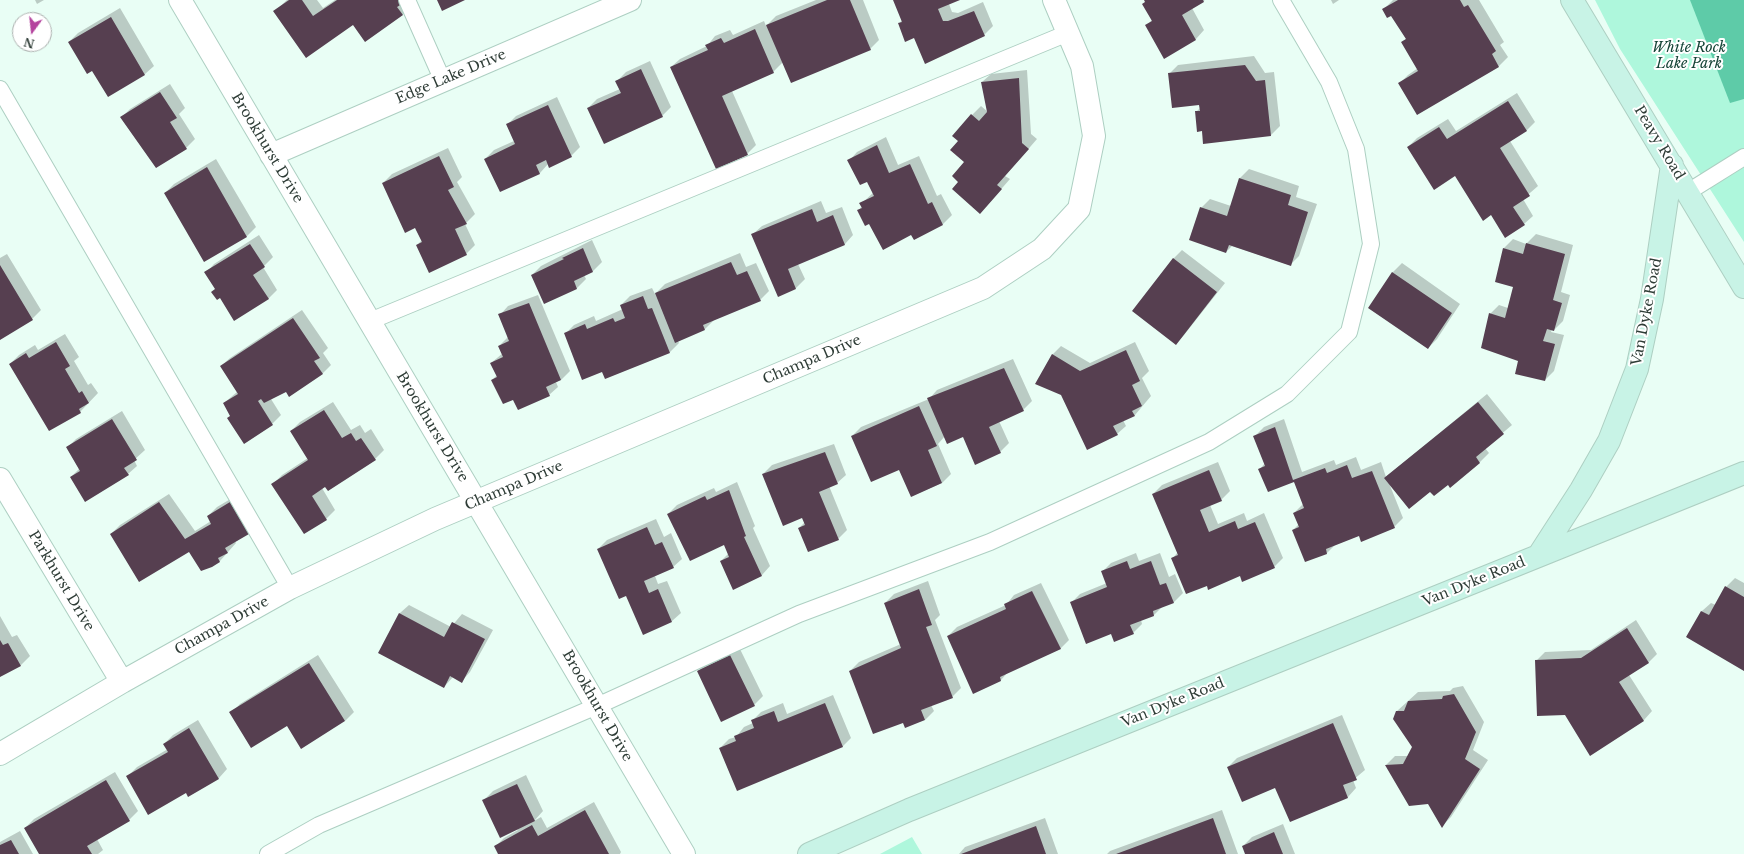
<!DOCTYPE html>
<html>
<head>
<meta charset="utf-8">
<style>
  body { margin:0 }
  #map { position:relative; width:1744px; height:854px; overflow:hidden; background:#e9fef5; font-family:"Libre Baskerville",serif }
  canvas { display:block }
  .north { position:absolute; left:12px; top:12px; width:40px; height:40px; box-sizing:border-box; background:#fff; border:1px solid #acb1af; border-radius:50%; rotate:195deg; font-size:11px; font-weight:700; line-height:16px; text-align:center; color:#2f3d37 }
  .north::after { content:''; display:block; margin:auto; width:14px; height:18px; background:#b4439e; clip-path:polygon(50% 0,100% 100%,50% 72%,0 100%) }
</style>
</head>
<body>
<div id="map">
<canvas width="1744" height="854"></canvas>
<div class="north">N</div>
</div>
<script>
const ctx = document.querySelector('canvas').getContext('2d');
ctx.lineJoin = 'round';
function fill(path, color) {
  ctx.fillStyle = color;
  ctx.fill(path, 'evenodd');
}
function poly(rows) {
  const path = new Path2D();
  for (const r of rows) {
    path.moveTo(r[0], r[1]);
    for (let i = 2; i < r.length; i += 2) path.lineTo(r[i], r[i + 1]);
  }
  return path;
}
function stroke(path, color, width, dash) {
  ctx.strokeStyle = color;
  ctx.lineWidth = width;
  ctx.lineCap = dash ? 'butt' : 'round';
  ctx.setLineDash(dash || []);
  ctx.stroke(path);
}
function label(font, color, halo, rows, align = 'center') {
  ctx.font = font + ' "Libre Baskerville",serif';
  ctx.lineWidth = 4;
  ctx.setLineDash([]);
  ctx.textBaseline = 'middle';
  ctx.strokeStyle = halo;
  ctx.fillStyle = color;
  for (const [text, x, y, turn = 0] of rows) {
    ctx.save();
    ctx.translate(x, y);
    ctx.rotate((+turn || 0) * Math.PI / 180);
    ctx.textAlign = isNaN(turn) ? turn : align;
    if (halo) ctx.strokeText(text, 0, 0);
    ctx.fillText(text, 0, 0);
    ctx.restore();
  }
}
const green = poly([
  [1595,0,1744,0,1744,242,1620,49],
  [912,837,922,854,880,854]
]);
const forest = poly([
  [1690,0,1744,0,1744,99,1730,103]
]);
const shadow = poly([
  [35,0,44,0,37,4],
  [287,0,317,0,323,8,335,0,407,0,411,6,402,15,354,24,274,12],
  [816,0,863,0,879,40,870,49,783,62,773,72,732,91,756,145,747,154,671,67,680,59,707,46,715,36,730,30,733,35,764,21,766,26,776,16],
  [894,0,957,0,949,4,952,12,958,13,983,2,993,26,984,35,914,37,899,24,902,20],
  [1145,0,1205,0,1192,8,1204,30,1196,39,1165,57,1146,26,1152,20],
  [1331,0,1339,0,1333,4],
  [1393,0,1479,0,1504,42,1500,45,1508,57,1499,66,1417,114,1399,84,1408,75,1418,68,1402,42,1406,39,1392,14,1384,9],
  [120,8,154,66,145,74,108,96,92,69,69,42,78,33],
  [1254,56,1265,73,1274,72,1280,126,1271,135,1204,142,1202,130,1196,112,1201,107,1169,74,1178,65],
  [650,61,671,107,662,116,588,108,597,99,620,89,617,81,626,72],
  [1027,70,1031,134,1037,139,1005,176,1010,179,989,203,960,182,965,162,960,141,972,115,981,106,988,112,982,82,991,74],
  [170,84,185,108,179,114,195,139,186,148,156,167,121,118,130,109],
  [1517,93,1535,122,1526,131,1510,141,1538,186,1523,199,1533,216,1524,224,1492,214,1455,175,1408,147,1417,138,1448,119,1456,131],
  [557,97,580,147,571,156,548,164,540,173,500,191,485,159,494,150,514,141,507,125,516,116],
  [886,137,898,165,919,156,937,196,941,194,952,215,943,224,914,239,911,233,870,222,858,211,862,206,861,204,874,192,868,181,849,161,857,152],
  [448,148,462,177,457,182,475,214,465,224,475,245,466,254,417,245,422,240,416,227,383,183,392,174],
  [216,159,256,227,247,236,204,261,165,193,174,184],
  [1249,169,1299,186,1296,197,1317,204,1299,256,1290,265,1232,246,1226,252,1201,208,1210,199,1231,206,1240,178],
  [821,201,826,213,842,207,853,235,845,244,798,264,805,279,796,288,779,295,753,234,762,226],
  [1536,234,1573,245,1561,292,1570,295,1563,321,1554,330,1552,329,1551,332,1564,335,1554,371,1545,380,1519,360,1490,314,1499,305,1508,308,1514,286,1504,248,1513,239,1526,244],
  [259,235,273,257,263,267,277,290,268,299,216,289,206,273,214,264],
  [592,240,602,262,593,271,584,275,586,279,577,288,544,303,532,275,541,266],
  [1182,250,1225,283,1184,335,1176,344,1173,259],
  [740,253,746,267,756,263,769,291,760,300,714,320,705,329,678,341,679,343,670,352,606,378,603,371,565,334,574,325,594,316,596,321,623,309,621,305,630,296,652,288,655,294,665,284],
  [7,254,41,310,32,319,0,338,0,258],
  [1402,263,1460,304,1437,339,1428,348,1369,308,1393,272],
  [538,295,570,371,561,380,556,382,558,387,549,395,514,399,492,380,497,375,491,363,503,353,499,346,508,337,500,315,508,306],
  [302,310,328,348,323,353,331,365,322,374,271,399,281,415,272,424,245,443,224,403,237,392,221,366,230,358],
  [65,334,79,357,74,361,88,385,91,383,98,393,80,412,10,364,19,355,35,345,38,350],
  [1135,342,1149,371,1142,378,1151,396,1135,415,1123,420,1126,426,1117,434,1052,355,1061,346,1090,363],
  [1013,359,1032,401,1023,410,999,421,1009,443,1000,452,963,436,945,436,938,444,951,474,942,483,912,496,900,469,852,436,861,427,929,399,937,390],
  [1487,394,1512,425,1485,448,1489,453,1480,462,1450,486,1448,483,1431,491,1389,483,1403,518,1394,527,1360,535,1335,545,1327,553,1306,561,1293,530,1299,524,1294,513,1303,504,1294,481,1260,469,1265,463,1255,436,1264,427,1284,419,1302,472,1334,460,1336,465,1356,457,1361,470,1381,462,1386,477],
  [333,402,351,430,360,425,365,433,371,429,384,450,375,459,322,488,335,510,326,519,304,533,273,484,282,475,308,458,291,431,300,422],
  [122,411,145,450,134,460,137,466,128,474,71,477,79,469,67,448,76,439],
  [834,444,846,475,837,483,829,486,847,530,838,539,799,528,805,522,803,517,763,474,772,465],
  [1218,462,1230,491,1221,500,1210,505,1218,524,1244,513,1247,521,1264,513,1283,558,1274,567,1207,584,1172,559,1178,552,1153,494,1162,485],
  [737,482,755,526,753,528,770,566,762,575,733,588,721,561,729,553,724,544,668,514,677,505,714,488,716,492],
  [169,494,195,531,211,521,208,516,217,507,239,494,257,524,248,533,235,541,236,543,220,561,201,570,190,550,111,534,120,525],
  [656,519,664,537,671,533,682,559,673,567,655,576,658,584,667,581,681,613,672,621,627,595,598,549,607,540],
  [1136,553,1139,561,1160,553,1169,577,1175,574,1183,593,1174,602,1162,607,1154,615,1141,620,1142,624,1133,633,1111,633,1071,603,1080,594,1107,583,1102,572,1111,563],
  [1735,578,1744,583,1744,669,1687,637,1702,611,1711,603,1716,605,1726,587],
  [928,581,940,615,935,620,961,688,952,697,931,705,934,711,925,720,904,722,850,671,859,662,901,644,885,603,894,594],
  [1041,583,1069,640,1060,649,1008,672,1001,680,974,692,948,636,957,627,1006,605,1014,595],
  [409,605,451,627,462,614,493,630,470,672,462,681,453,677,444,687,379,653,400,613],
  [0,616,12,637,17,635,30,656,21,665,0,676],
  [1636,620,1657,654,1648,663,1629,675,1652,711,1644,720,1591,754,1536,661,1545,652,1591,650],
  [739,647,763,696,754,705,698,671,707,662],
  [318,655,354,712,345,721,287,725,231,713,240,704],
  [1463,686,1484,722,1473,750,1488,760,1451,817,1442,826,1429,803,1386,765,1395,756,1409,756,1413,747,1397,711,1418,692,1450,691,1453,688],
  [833,695,851,738,842,747,720,748,729,739,736,737,744,727,753,723,752,721,761,712,783,703,787,714],
  [1342,715,1365,770,1353,780,1356,788,1348,797,1290,821,1276,787,1228,767,1237,758],
  [198,720,227,769,219,778,189,796,186,792,128,776,137,767,168,749,164,744,173,735],
  [115,772,138,811,129,820,97,839,103,850,98,854,40,854,25,828,34,819],
  [526,775,543,811,534,821,541,817,547,828,594,802,621,852,620,854,499,854,495,847,504,838,518,830,484,800,493,791],
  [1222,810,1238,854,1107,854,1110,851],
  [1045,818,1058,854,959,854,965,847],
  [1283,824,1295,854,1246,854,1243,846,1252,837],
  [20,831,33,854,0,854,0,842]
]);
const building = poly([
  [289,0,302,0,313,16,337,0,399,0,402,4,397,7,403,15,365,42,353,25,306,58,273,11],
  [437,0,465,0,442,11],
  [827,0,850,0,871,50,791,83,766,25],
  [893,0,960,0,938,9,943,21,948,21,974,11,985,36,925,64,914,38,905,42,898,23,902,22],
  [1144,0,1203,0,1204,2,1182,15,1196,40,1164,59,1145,25,1152,21,1142,4,1145,2],
  [1398,0,1460,0,1464,7,1468,5,1496,51,1492,54,1499,67,1417,115,1398,83,1418,71,1401,42,1406,39,1391,16,1387,18,1382,9],
  [111,17,145,75,108,97,92,71,87,74,68,42],
  [755,29,774,73,722,96,748,155,716,169,670,67,708,50,705,45,721,38,724,43],
  [1245,65,1256,81,1265,80,1271,136,1203,144,1202,131,1197,132,1195,111,1200,111,1199,105,1172,108,1168,73],
  [641,69,663,117,604,144,587,108,621,93,615,81],
  [1019,78,1022,143,1029,149,997,185,1002,189,980,214,952,189,958,182,952,176,964,162,950,150,958,141,952,136,971,114,979,121,987,112,981,82],
  [160,92,177,118,170,122,187,149,156,168,120,117],
  [1508,101,1527,131,1500,148,1530,196,1513,207,1525,225,1505,238,1491,215,1483,221,1455,176,1434,190,1407,147,1439,127,1447,139],
  [548,105,572,157,549,168,546,160,536,165,540,174,500,192,484,159,515,144,506,124],
  [877,145,889,173,910,164,928,204,932,202,943,225,914,240,911,235,883,250,869,224,865,226,857,210,862,208,859,203,874,196,867,182,860,185,847,160],
  [439,156,454,187,448,190,467,224,455,229,467,255,429,273,416,245,422,242,415,228,405,233,382,183],
  [207,167,247,237,204,262,164,193],
  [1239,178,1291,195,1288,205,1308,212,1291,266,1229,245,1226,253,1189,240,1200,207,1227,216],
  [812,209,817,222,833,215,845,245,788,269,796,289,778,297,751,234],
  [1526,243,1565,254,1553,300,1562,303,1554,331,1547,329,1543,341,1555,344,1545,381,1515,374,1518,361,1481,348,1489,313,1505,318,1513,287,1495,282,1503,248,1523,254],
  [250,244,265,267,253,275,269,299,234,321,220,298,217,300,211,292,215,289,204,272],
  [583,248,593,272,574,281,577,289,544,304,531,275,564,259,562,258],
  [1173,258,1217,292,1176,345,1132,311],
  [731,262,737,275,747,271,761,301,703,325,705,330,675,343,655,293],
  [0,265,33,320,0,340],
  [1392,272,1452,313,1428,349,1368,308],
  [643,296,648,309,652,308,670,353,605,379,602,372,582,380,564,333,585,324,587,329,613,318,615,322,625,318,620,305],
  [529,303,561,380,546,387,550,396,518,410,513,400,503,404,491,380,497,377,490,363,503,357,498,346,509,341,498,314],
  [293,318,320,358,314,361,323,374,289,397,286,392,264,403,261,399,258,401,273,425,244,444,227,418,230,416,223,403,238,394,220,366],
  [56,342,70,366,65,369,79,393,82,391,89,403,79,409,81,413,49,431,9,364,26,353,29,358],
  [1126,350,1140,381,1132,385,1142,406,1132,411,1135,416,1113,426,1118,435,1087,450,1061,395,1035,384,1052,354,1080,371],
  [1004,368,1024,411,989,427,1001,453,975,465,963,437,947,444,927,398],
  [1478,402,1504,434,1476,457,1480,463,1450,488,1448,485,1434,496,1430,492,1409,509,1384,478],
  [919,406,937,446,928,450,942,483,911,497,899,470,871,482,851,436],
  [324,410,342,438,351,433,356,441,361,438,376,460,328,491,325,487,312,496,327,520,304,534,271,484,308,460,290,431],
  [112,419,137,460,124,468,129,475,85,502,70,477,80,471,66,447],
  [1275,427,1293,480,1325,468,1327,473,1347,465,1352,478,1372,471,1395,528,1361,542,1359,536,1326,549,1327,554,1305,562,1292,530,1299,527,1293,513,1304,508,1294,482,1268,492,1258,469,1265,466,1253,436],
  [825,452,838,484,819,492,839,540,808,552,798,528,805,525,802,518,783,526,762,474],
  [1209,470,1222,501,1200,510,1209,532,1235,521,1238,529,1255,522,1275,568,1242,582,1240,576,1208,590,1207,586,1186,594,1171,558,1178,555,1152,494],
  [729,490,746,536,744,537,762,576,733,590,720,561,729,557,724,545,690,561,667,514,705,496,707,500],
  [159,502,185,539,211,524,207,516,230,502,249,534,225,548,228,553,218,558,220,562,212,567,201,571,189,552,139,582,110,534],
  [647,527,655,545,662,542,674,568,644,581,649,593,658,589,672,622,643,635,626,596,619,599,597,549],
  [1127,561,1130,569,1151,561,1160,585,1166,583,1174,603,1153,611,1154,616,1130,625,1134,634,1114,642,1111,634,1086,644,1070,602,1107,587,1101,571],
  [1725,586,1744,597,1744,671,1686,637,1701,611,1709,615],
  [919,589,932,625,926,627,953,698,921,710,925,720,905,728,903,723,873,734,849,671,901,648,884,603],
  [1032,591,1061,649,1000,677,1001,681,973,694,947,636,1006,609,1004,604],
  [399,613,444,637,452,622,485,639,462,683,450,676,444,688,378,653],
  [1627,628,1649,663,1619,682,1644,721,1590,756,1565,715,1537,716,1535,660,1581,658],
  [0,640,3,645,8,643,21,666,0,677],
  [730,655,755,706,721,722,697,671],
  [309,663,345,721,301,749,287,726,251,748,229,712],
  [1454,694,1476,732,1465,759,1480,769,1442,828,1428,804,1409,806,1385,765,1403,764,1412,747,1393,719,1396,711,1404,711,1408,701,1442,699,1443,696],
  [825,703,843,747,737,791,719,748,736,741,734,736,754,728,751,720,774,711,778,722],
  [1333,723,1357,780,1343,785,1348,798,1290,822,1275,788,1242,802,1227,767],
  [189,728,219,779,188,797,186,793,148,815,126,776,168,752,163,744],
  [106,780,130,821,87,846,92,854,39,854,24,828],
  [517,784,535,821,500,838,482,800],
  [585,810,609,854,498,854,494,846,532,825,538,836],
  [1213,818,1226,854,1116,854],
  [1036,826,1046,854,961,854],
  [1274,832,1283,854,1245,854,1242,846],
  [11,840,19,854,0,854,0,845]
]);
const lane = poly([
  [407,0,443,81],
  [0,89,290,588],
  [1688,192,1744,157],
  [370,321,1068,33],
  [268,854,319,825,597,706,799,614,990,542,1209,442,1287,394,1349,332,1371,244,1356,149,1329,82,1281,0]
]);
const street = poly([
  [180,0,684,854],
  [271,155,630,0],
  [0,479,122,682],
  [0,754,122,682,290,588,435,519,983,288,1042,249,1079,209,1094,136,1082,66,1054,0]
]);
const secondary = poly([
  [1572,0,1744,287],
  [1539,555,1581,490,1609,441,1637,369,1652,299,1672,165],
  [809,854,909,810,1744,473]
]);
const parkNames = [
  ["White Rock",1689,48],
  ["Lake Park",1689,64]
];
const streetNames = [
  ["Edge Lake Drive",451,77,-23],
  ["Peavy Road",1659,143,59],
  ["Brookhurst Drive",267,148,59],
  ["Van Dyke Road",1647,312,-79],
  ["Champa Drive",812,360,-23],
  ["Brookhurst Drive",432,427,59],
  ["Champa Drive",514,486,-23],
  ["Parkhurst Drive",61,581,59],
  ["Van Dyke Road",1474,582,-22],
  ["Champa Drive",222,626,-29],
  ["Van Dyke Road",1173,703,-22],
  ["Brookhurst Drive",597,706,60]
];
fill(green, '#aef7dc');
fill(forest, '#5ecba8');
fill(shadow, '#0003');
fill(building, '#563f50');
stroke(lane, '#adcfc2', 18);
stroke(street, '#adcfc2', 24);
stroke(secondary, '#adcfc2', 24);
stroke(lane, '#fff', 16);
stroke(street, '#fff', 22);
stroke(secondary, '#c8f3e6', 22);
label('italic 14px', '#144436', '#fff', parkNames);
label('14px', '#2f3d37', '#fff', streetNames);
</script>
</body>
</html>
